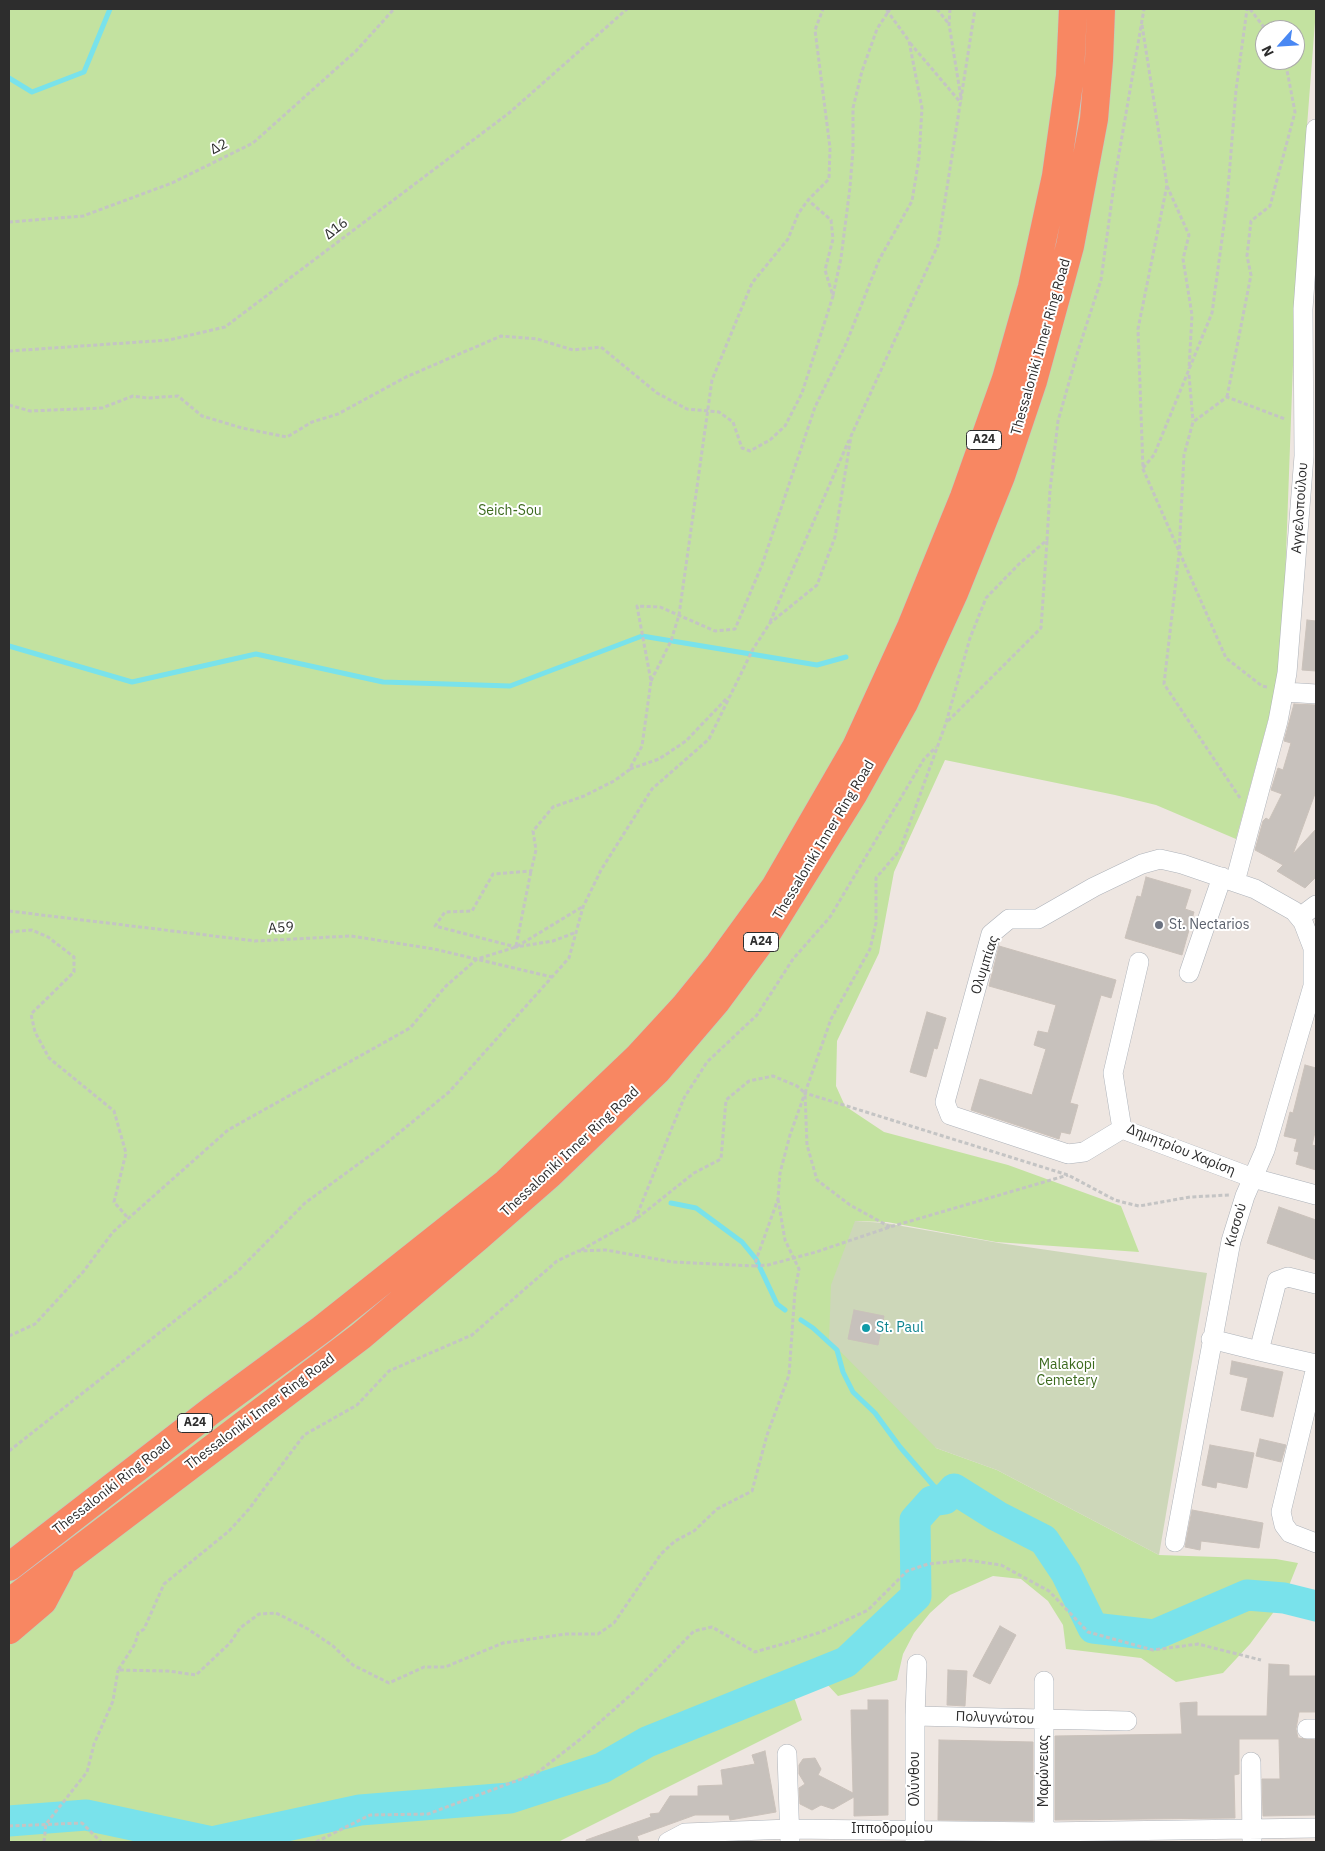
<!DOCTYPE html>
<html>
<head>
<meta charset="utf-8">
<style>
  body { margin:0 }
  #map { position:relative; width:1325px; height:1851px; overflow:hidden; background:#eee6e1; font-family:"IBM Plex Sans",sans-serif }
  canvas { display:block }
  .frame { position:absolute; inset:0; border:10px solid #2d2d2d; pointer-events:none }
  .north { position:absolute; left:1255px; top:20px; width:50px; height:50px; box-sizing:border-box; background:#fff; border:1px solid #ababab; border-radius:50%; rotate:244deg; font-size:14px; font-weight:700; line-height:20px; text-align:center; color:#2d2d2d }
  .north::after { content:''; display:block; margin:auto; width:18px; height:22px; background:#4988f3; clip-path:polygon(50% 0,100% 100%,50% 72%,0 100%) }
</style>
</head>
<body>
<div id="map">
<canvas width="1325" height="1851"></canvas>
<div class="frame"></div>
<div class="north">N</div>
</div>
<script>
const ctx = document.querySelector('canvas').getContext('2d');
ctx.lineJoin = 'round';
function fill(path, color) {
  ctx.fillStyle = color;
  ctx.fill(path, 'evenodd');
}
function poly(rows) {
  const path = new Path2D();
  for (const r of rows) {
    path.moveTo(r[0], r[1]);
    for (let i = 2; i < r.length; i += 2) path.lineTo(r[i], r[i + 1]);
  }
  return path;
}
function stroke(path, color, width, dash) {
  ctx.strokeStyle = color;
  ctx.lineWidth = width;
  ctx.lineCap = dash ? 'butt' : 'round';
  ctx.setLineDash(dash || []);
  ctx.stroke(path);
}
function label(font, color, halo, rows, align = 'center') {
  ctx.font = font + ' "IBM Plex Sans",sans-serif';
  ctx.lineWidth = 4;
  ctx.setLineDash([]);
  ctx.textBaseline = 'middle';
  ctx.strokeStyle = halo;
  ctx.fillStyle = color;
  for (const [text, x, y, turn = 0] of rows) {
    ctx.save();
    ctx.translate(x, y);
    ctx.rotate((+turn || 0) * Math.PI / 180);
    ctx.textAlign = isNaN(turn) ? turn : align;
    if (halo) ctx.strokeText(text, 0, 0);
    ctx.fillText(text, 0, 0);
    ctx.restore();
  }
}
const green = poly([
  [9,9,1316,9,1297,256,1284,609,1279,680,1236,839,1156,805,1115,795,945,760,894,872,879,953,837,1041,836,1086,845,1106,884,1132,1008,1165,1121,1206,1139,1252,996,1242,887,1222,855,1221,936,1448,997,1470,1159,1555,1276,1559,1298,1563,1284,1598,1250,1644,1223,1673,1176,1682,1141,1658,1066,1649,1063,1625,1048,1601,1021,1579,993,1576,950,1595,930,1613,914,1633,903,1654,897,1680,838,1696,825,1682,787,1677,802,1720,558,1842,9,1842],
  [1265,30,1295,30,1295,60,1265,60]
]);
const cemetery = poly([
  [855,1221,885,1223,999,1243,1207,1273,1159,1555,997,1470,936,1448,829,1340,831,1285]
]);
const stream = poly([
  [9,78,32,92,84,72,110,9],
  [9,646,132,682,256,654,383,682,510,686,642,636,817,665,846,657],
  [671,1203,696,1208,742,1242,756,1259,777,1304,785,1310],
  [801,1320,813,1328,837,1350,843,1372,853,1392,875,1413,900,1447,945,1499]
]);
const river = poly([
  [9,1821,86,1815,212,1842,360,1810,510,1798,602,1768,647,1742,846,1662,916,1596,915,1520,932,1501,945,1499,954,1489,997,1516,1044,1540,1066,1573,1093,1628,1154,1635,1247,1595,1284,1598,1316,1606]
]);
const building = poly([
  [1307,620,1316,621,1316,671,1302,670,1307,620],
  [1294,704,1316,705,1316,791,1293,854,1316,829,1316,877,1305,888,1277,871,1283,865,1255,850,1263,821,1266,818,1269,820,1282,794,1271,790,1278,768,1283,770,1291,743,1284,741,1294,704],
  [1146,877,1191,890,1185,909,1194,912,1182,955,1125,938,1137,896,1141,897,1146,877],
  [999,946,1116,980,1111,998,1101,995,1070,1103,1078,1105,1070,1134,1061,1132,1059,1139,971,1110,980,1079,1032,1095,1046,1049,1034,1045,1038,1031,1048,1033,1056,1005,989,986,999,946],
  [927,1012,946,1018,937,1049,934,1048,926,1077,910,1072,927,1012],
  [1305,1065,1316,1068,1316,1128,1312,1145,1316,1146,1316,1170,1296,1164,1299,1152,1294,1151,1297,1139,1284,1136,1290,1112,1293,1113,1305,1065],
  [1279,1207,1316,1220,1316,1260,1267,1243,1279,1207],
  [854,1310,884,1316,878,1345,848,1339,854,1310],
  [1232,1361,1283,1372,1273,1417,1241,1410,1248,1378,1230,1374,1232,1361],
  [1260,1439,1286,1445,1281,1462,1256,1456,1260,1439],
  [1210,1445,1254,1453,1247,1488,1217,1482,1216,1488,1202,1485,1210,1445],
  [1192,1510,1263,1523,1259,1548,1201,1541,1200,1550,1185,1547,1192,1510],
  [1000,1626,1016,1635,990,1684,973,1676,1000,1626],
  [1269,1664,1289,1665,1289,1676,1316,1676,1316,1712,1299,1712,1296,1729,1298,1738,1316,1740,1316,1815,1263,1816,1262,1779,1280,1779,1279,1739,1239,1739,1239,1774,1234,1775,1235,1818,1055,1820,1055,1736,1182,1734,1180,1703,1197,1702,1197,1716,1267,1716,1269,1664],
  [948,1670,967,1671,965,1706,947,1705,948,1670],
  [868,1700,888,1700,888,1815,854,1816,854,1797,833,1809,821,1805,812,1810,800,1804,799,1788,805,1784,799,1774,799,1765,803,1759,815,1758,821,1769,818,1775,853,1793,851,1710,868,1710,868,1700],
  [939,1740,1033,1742,1033,1821,938,1820,939,1740],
  [765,1751,776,1812,730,1820,729,1815,695,1815,637,1836,639,1842,586,1842,586,1840,651,1817,650,1814,659,1813,670,1796,698,1796,698,1786,723,1785,721,1770,755,1764,752,1755,765,1751]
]);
const path = poly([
  [937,9,949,24],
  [950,9,949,24,961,98],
  [1250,9,1266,30],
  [1142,25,1167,185,1138,329,1143,469,1226,658,1262,686,1267,687],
  [910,43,961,103],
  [1167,186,1189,235,1183,259,1192,315,1189,369],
  [9,222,83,216,172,183,253,143,356,51,394,9],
  [833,295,841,258,850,187,853,149,853,108,862,71,877,29,890,9],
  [9,351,169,340,225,327,509,113,627,9],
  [1189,375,1193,421],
  [1227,397,1251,275,1247,256,1251,221,1270,206,1295,112,1285,60],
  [9,405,30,411,102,408,133,396,147,398,178,396,202,416,242,428,287,437,312,422,338,414,406,377,501,336,537,339,573,350,601,347,657,393,687,409,719,412,733,422,742,448,750,451,770,440,785,426,802,393,833,296,825,270,833,239,831,220,808,200],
  [1143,468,1154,455,1212,313,1227,202,1236,90,1247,9],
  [770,622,849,440],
  [651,681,671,641,679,615,712,380,752,283,788,239,798,214,808,200,829,179,830,148,815,30,823,9],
  [948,721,1041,628,1047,541],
  [630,769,659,759,686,741,728,697],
  [1240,798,1164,684,1179,554,1184,455,1193,422,1227,397,1285,419],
  [9,911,255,941,351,936,434,949,552,977],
  [9,932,32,930,48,937,74,957,74,972,31,1014,35,1032,49,1058,114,1111,126,1153,114,1202,128,1218],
  [574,933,553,941,516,947,435,926,445,912,472,911,493,874,531,871,536,850,533,831,553,807,584,796,614,781,629,770,642,746,651,681,637,606,660,607,715,631,735,629,762,565,815,407,846,344,879,260,912,201,919,158,922,108,909,41,886,9],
  [516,946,531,871],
  [778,1199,785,1240,799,1269,795,1291,789,1375,767,1435,752,1491,717,1509,694,1531,675,1541,661,1554,614,1623,598,1634,566,1634,503,1643,445,1667,424,1667,389,1683,353,1665,333,1646,308,1629,276,1613,259,1614,240,1628,230,1643,196,1675,168,1671,118,1670,135,1644,138,1633,144,1629,164,1584,229,1531,249,1509,304,1435,357,1405,389,1371,472,1335,557,1261,578,1251,606,1250,673,1262,754,1266,778,1199,780,1173,790,1135,805,1093,1068,1175,1115,1200,1126,1203,1139,1206,1190,1197,1229,1195],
  [635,1220,684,1098,707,1062,757,1015,793,959,830,917,924,759,936,747],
  [890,1227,850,1205,817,1180,807,1145,805,1093,831,1019,870,949,876,923,876,878,900,850,946,723,970,638,986,598,1020,563,1047,540,1050,490,1058,421,1077,354,1101,280,1115,177,1144,9],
  [581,1250,635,1220,694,1173,721,1159,726,1100,749,1081,773,1076,797,1086,805,1093],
  [754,1266,768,1265,816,1252,890,1227,1068,1175],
  [9,1336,35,1324,83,1272,113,1232,228,1130,410,1028,446,986,477,959,516,947,582,907],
  [9,1451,238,1271,305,1203,383,1146,449,1092,569,958,583,907,601,870,652,789,709,739,753,649,770,623,817,585,835,537,851,436,938,245,975,9],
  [9,1826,82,1823,101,1842],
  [44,1842,46,1824,87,1772,94,1744,113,1701,118,1670],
  [316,1842,370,1815,428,1814,537,1773,583,1737,635,1691,694,1631,712,1627,755,1652,793,1641,821,1632,868,1610,907,1571,928,1564,966,1560,1001,1565,1049,1591,1088,1632,1153,1650,1198,1644,1261,1660]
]);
const minor = poly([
  [1285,692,1316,694],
  [1235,882,1278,721,1287,673,1304,456,1303,309,1316,129],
  [1300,917,1316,905],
  [1139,962,1113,1073,1122,1129,1253,1178,1316,1195],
  [1189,973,1222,877],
  [1122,1129,1084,1152,1068,1154,950,1115,945,1102,991,934,1009,919,1038,919,1094,887,1142,864,1160,859,1182,864,1255,889,1294,911,1303,922,1313,948,1313,986,1265,1150,1245,1196,1231,1241,1175,1542],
  [1211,1339,1259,1351,1277,1281,1288,1277,1316,1284],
  [1259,1351,1316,1364],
  [1316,1367,1281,1512,1284,1525,1290,1533,1316,1543],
  [917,1664,915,1716,1127,1721],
  [1044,1681,1044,1842],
  [1307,1729,1316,1729],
  [787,1754,790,1842],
  [1251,1762,1252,1842],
  [668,1842,685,1833,790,1829,1044,1832,1316,1828],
  [915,1842,915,1716]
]);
const highway = poly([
  [9,1567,212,1410,322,1329,506,1183,637,1058,684,1007,719,964,775,887,856,747,911,627,964,497,1006,379,1032,287,1056,176,1070,76,1073,9],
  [9,1603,361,1336,478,1237,550,1174,657,1071,716,1002,767,933,854,793,904,703,954,593,1001,476,1033,381,1070,246,1094,119,1099,60,1101,9],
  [9,1630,43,1601,60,1569]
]);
const markers = [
  [1159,925,5,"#6b7280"],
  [866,1328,5,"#0f9aa8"]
];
const shields = [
  [984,440,35],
  [761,942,35],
  [195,1423,35]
];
const shieldNames = [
  ["Α24",984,440],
  ["Α24",761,942],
  ["Α24",195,1423]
];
const streetNames = [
  ["Δ2",219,147,-27],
  ["Δ16",336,229,-37],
  ["Thessaloniki Inner Ring Road",1041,347,-74],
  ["Αγγελοπούλου",1300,508,-86],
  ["Thessaloniki Inner Ring Road",824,840,-59],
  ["Α59",281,928,-3],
  ["Ολυμπίας",985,965,-72],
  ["Δημητρίου Χαρίση",1181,1150,22],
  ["Thessaloniki Inner Ring Road",570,1152,-43],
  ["Κισσού",1236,1225,-74],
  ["Thessaloniki Inner Ring Road",260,1412,-37],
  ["Thessaloniki Ring Road",112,1487,-38],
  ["Πολυγνώτου",995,1718,2],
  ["Μαρώνειας",1044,1771,-90],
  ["Ολύνθου",915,1779,-90],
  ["Ιπποδρομίου",892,1829]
];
const parkNames = [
  ["Seich-Sou",510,511],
  ["Malakopi",1067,1365],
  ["Cemetery",1067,1381]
];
const worshipNames = [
  ["St. Nectarios",1169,925]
];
const cultureNames = [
  ["St. Paul",876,1328]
];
fill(green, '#c3e2a0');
fill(cemetery, '#cdd7b9');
stroke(stream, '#79e2eb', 5);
stroke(river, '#79e2eb', 31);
fill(building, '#c7c1bc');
stroke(building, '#cac1ba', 1);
stroke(minor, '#adb2b9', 20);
stroke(highway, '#c4c4c4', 29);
stroke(path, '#c4c4c4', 3, [4, 2.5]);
stroke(minor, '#fff', 19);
stroke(highway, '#f88762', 28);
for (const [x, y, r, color] of markers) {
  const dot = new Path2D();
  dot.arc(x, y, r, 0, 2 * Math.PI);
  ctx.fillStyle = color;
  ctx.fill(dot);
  stroke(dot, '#fff', 2);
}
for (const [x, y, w] of shields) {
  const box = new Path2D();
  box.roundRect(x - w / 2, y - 9.5, w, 19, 4);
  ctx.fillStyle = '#fff';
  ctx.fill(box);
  stroke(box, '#2d2d2d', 1);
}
label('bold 12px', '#2d2d2d', null, shieldNames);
label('14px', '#2d2d2d', '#fff', streetNames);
label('14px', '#3c6a1e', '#fff', parkNames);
label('14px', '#5b616d', '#fff', worshipNames, 'left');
label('14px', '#0d838f', '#fff', cultureNames, 'left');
</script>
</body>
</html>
